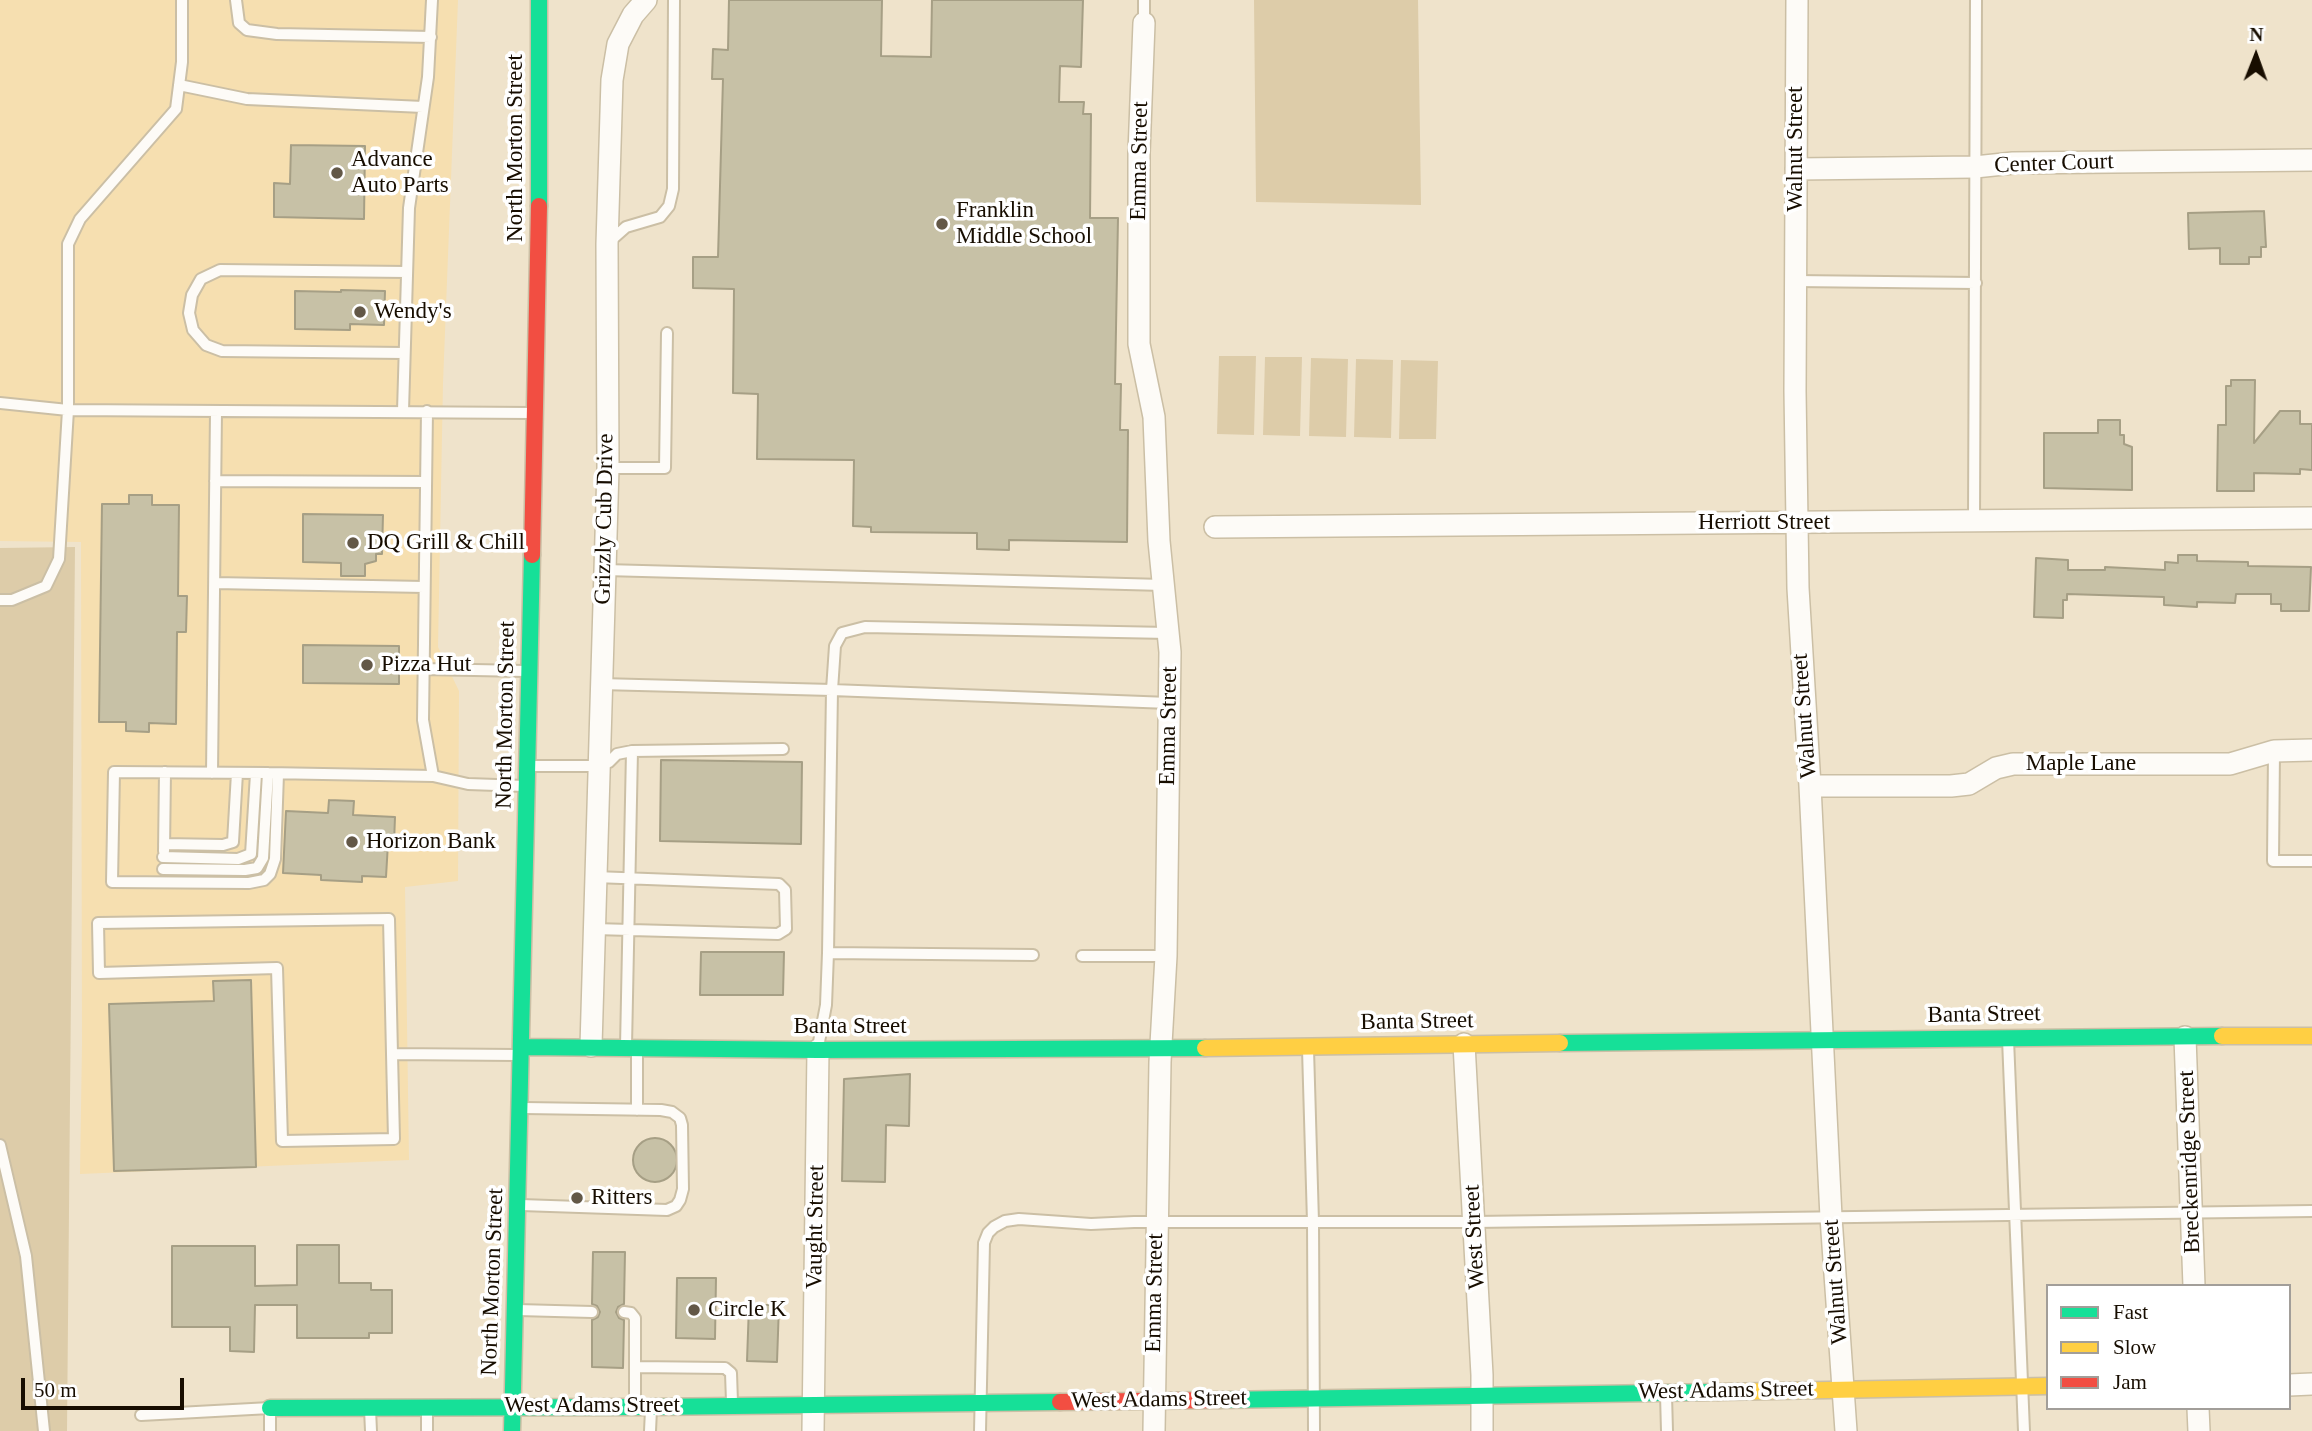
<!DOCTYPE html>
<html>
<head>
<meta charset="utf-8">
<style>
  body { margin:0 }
  #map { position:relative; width:2312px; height:1431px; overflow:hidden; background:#efe3cb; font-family:"Times New Roman",serif }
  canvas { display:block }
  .legend { position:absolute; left:2046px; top:1284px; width:245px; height:126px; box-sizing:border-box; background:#fff; border:2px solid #a29e99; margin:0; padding:9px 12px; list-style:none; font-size:21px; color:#170d00 }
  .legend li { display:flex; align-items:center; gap:14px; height:35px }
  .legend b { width:35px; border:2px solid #a29e99 }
  .north { position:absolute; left:2221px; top:21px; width:70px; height:70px; -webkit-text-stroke:5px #fff; paint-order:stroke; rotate:1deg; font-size:19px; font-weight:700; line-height:28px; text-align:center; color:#170d00 }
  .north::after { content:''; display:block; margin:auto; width:24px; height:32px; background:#170d00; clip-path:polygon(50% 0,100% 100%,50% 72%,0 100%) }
  .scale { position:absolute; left:21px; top:1378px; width:163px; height:32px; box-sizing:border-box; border:4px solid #170d00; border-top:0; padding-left:9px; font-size:21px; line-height:24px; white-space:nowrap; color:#170d00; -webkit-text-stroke:5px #fff; paint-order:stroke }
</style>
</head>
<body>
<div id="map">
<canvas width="2312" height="1431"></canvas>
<ul class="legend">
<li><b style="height:9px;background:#16e098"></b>Fast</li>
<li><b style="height:9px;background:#ffcf43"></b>Slow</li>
<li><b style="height:9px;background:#f24e42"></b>Jam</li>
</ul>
<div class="north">N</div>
<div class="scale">50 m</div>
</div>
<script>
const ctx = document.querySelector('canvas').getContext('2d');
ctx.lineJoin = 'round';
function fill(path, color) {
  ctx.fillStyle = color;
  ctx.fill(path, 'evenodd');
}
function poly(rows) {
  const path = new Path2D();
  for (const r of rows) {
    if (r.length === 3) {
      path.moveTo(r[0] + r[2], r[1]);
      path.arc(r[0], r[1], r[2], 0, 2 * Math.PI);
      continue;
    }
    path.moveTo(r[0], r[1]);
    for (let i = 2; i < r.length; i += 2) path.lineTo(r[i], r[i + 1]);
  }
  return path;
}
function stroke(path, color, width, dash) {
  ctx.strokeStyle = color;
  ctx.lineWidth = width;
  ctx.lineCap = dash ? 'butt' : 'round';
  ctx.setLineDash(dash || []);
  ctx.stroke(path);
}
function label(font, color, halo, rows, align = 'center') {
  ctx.font = font + ' "Times New Roman",serif';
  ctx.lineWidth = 7;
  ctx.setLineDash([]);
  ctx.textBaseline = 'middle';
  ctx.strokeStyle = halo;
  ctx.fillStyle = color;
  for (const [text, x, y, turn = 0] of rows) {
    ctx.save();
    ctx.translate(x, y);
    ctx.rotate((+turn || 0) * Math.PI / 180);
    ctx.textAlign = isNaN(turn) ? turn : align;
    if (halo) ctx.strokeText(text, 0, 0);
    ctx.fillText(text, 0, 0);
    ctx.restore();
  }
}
const built = poly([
  [0,0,458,0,443,383,438,647,459,691,458,881,405,887,409,1160,80,1174,82,1044,81,542,0,541]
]);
const green = poly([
  [1254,0,1418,0,1421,205,1256,202],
  [1219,356,1256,356,1254,435,1217,434],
  [1265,357,1302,357,1300,436,1263,435],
  [1311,358,1348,359,1346,437,1309,436],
  [1356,359,1393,360,1391,438,1354,437],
  [1401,360,1438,361,1436,439,1399,439],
  [75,547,67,1431,0,1431,0,548]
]);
const building = poly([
  [729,0,882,0,881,56,931,57,932,0,1083,0,1081,67,1060,66,1059,102,1084,102,1083,114,1091,114,1090,218,1118,218,1115,384,1121,384,1120,430,1128,430,1127,542,1009,540,1009,550,977,549,977,533,871,532,871,527,853,526,854,460,757,459,758,394,733,393,734,289,693,288,693,257,718,257,723,79,712,79,713,49,728,50,729,0],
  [291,145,365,146,364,219,274,217,274,183,290,184,291,145],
  [2264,211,2266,247,2261,247,2261,257,2249,257,2249,264,2220,264,2220,248,2189,249,2188,213,2264,211],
  [341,290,385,291,384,325,350,324,350,330,295,329,295,291,341,292,341,290],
  [2231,380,2255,380,2254,443,2280,411,2300,411,2300,424,2312,424,2312,470,2300,469,2300,474,2254,473,2254,491,2217,491,2218,425,2226,425,2226,386,2231,386,2231,380],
  [2098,420,2120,420,2120,435,2124,435,2124,444,2132,447,2132,490,2044,488,2044,433,2098,433,2098,420],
  [129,495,152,495,152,505,179,505,178,596,187,596,186,632,177,632,176,724,149,723,149,732,126,731,126,722,99,722,102,504,129,504,129,495],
  [303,514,383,515,382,554,376,554,376,561,365,564,365,576,341,576,341,563,303,562,303,514],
  [2178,555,2197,555,2197,561,2248,562,2248,566,2311,567,2309,611,2281,611,2281,604,2271,604,2271,594,2236,594,2235,603,2197,602,2197,607,2164,605,2164,597,2067,594,2067,600,2063,600,2063,618,2034,617,2036,558,2068,560,2068,570,2105,570,2105,567,2165,570,2165,562,2178,563,2178,555],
  [303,645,399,646,399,684,303,683,303,645],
  [661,760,802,762,801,844,660,841,661,760],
  [329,800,354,801,353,815,395,817,394,843,388,843,386,877,362,876,362,882,321,880,321,875,283,873,286,811,328,813,329,800],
  [701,952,784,952,783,995,700,995,701,952],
  [251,980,256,1167,114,1171,109,1004,214,1001,213,981,251,980],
  [910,1074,909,1126,886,1125,885,1182,842,1181,844,1079,910,1074],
  [655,1160,22],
  [297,1245,339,1245,339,1283,371,1283,371,1290,392,1290,392,1333,369,1333,369,1338,297,1338,297,1305,255,1305,254,1352,230,1351,230,1327,172,1327,172,1246,255,1246,255,1286,297,1285,297,1245],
  [593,1252,625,1252,624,1304,618,1307,616,1312,619,1318,624,1320,623,1368,592,1367,592,1320,598,1317,600,1312,597,1306,592,1304,593,1252],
  [677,1278,716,1278,715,1339,676,1338,677,1278],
  [749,1305,779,1305,777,1362,747,1361,749,1305]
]);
const lane = poly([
  [236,0,239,23,247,30,277,34,431,37],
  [1144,23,1144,0],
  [179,85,247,99,423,107],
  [609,242,626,227,660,217,669,206,673,189,674,0],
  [1795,281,1976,283],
  [404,353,222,351,206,345,193,330,189,313,192,295,201,279,220,270,407,272],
  [0,403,68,410,532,413],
  [403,411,409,208,428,77,432,0],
  [427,411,423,720,433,776],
  [608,468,665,468,667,333],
  [215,481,426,482],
  [1974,522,1976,0],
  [605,570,1163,585],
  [215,583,424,587],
  [0,600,12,600,46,586,59,559,68,410,68,244,80,219,176,109,182,62,182,0],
  [1168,633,865,627,842,633,835,646,832,690,1169,703],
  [423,669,525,671],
  [600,684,832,690,828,953,826,1005,818,1047],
  [2274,751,2273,861,2312,861],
  [531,766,598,766,609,762,617,754,632,751,783,749],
  [212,773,216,411],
  [278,774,275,859,270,874,264,880,249,883,112,882,114,772,268,773,433,776,468,784,525,786],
  [164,844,223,845,233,842,237,773],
  [164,851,165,772],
  [163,857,238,859,251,854,256,774],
  [163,869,245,870,257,868,263,858,268,773],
  [594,929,778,934,786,929,785,890,779,884,595,877],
  [828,953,1033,955],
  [1082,956,1166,956],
  [2008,1039,2024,1431],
  [626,1046,632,751],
  [1308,1049,1313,1222,1314,1431],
  [637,1050,637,1110],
  [392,1054,394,1139,282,1141,277,968,99,973,98,923,389,919,392,1054,516,1055],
  [0,1145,26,1256,44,1431],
  [521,1205,667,1210,676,1206,680,1200,683,1189,682,1125,680,1118,672,1112,661,1110,524,1108],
  [518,1310,592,1312],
  [624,1312,631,1313,635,1318,635,1407],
  [635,1367,725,1368,731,1373,732,1402],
  [1666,1395,1667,1431],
  [370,1409,371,1431],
  [141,1415,270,1408,270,1431],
  [427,1431,427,1409],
  [650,1431,651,1410],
  [980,1431,984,1243,988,1233,994,1227,1005,1221,1019,1219,1091,1224,1134,1222,1474,1222,2312,1211]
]);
const street = poly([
  [1797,0,1795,391,1798,588,1810,786,1831,1217,1846,1431],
  [1144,23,1139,153,1139,344,1154,417,1159,541,1170,652,1166,956,1160,1062,1154,1431],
  [1796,169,1975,167,2013,163,2312,160],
  [1215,527,2312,518],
  [1810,786,1951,786,1969,784,1996,768,2013,764,2230,764,2274,751,2312,750],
  [2185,1037,2194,1286],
  [1464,1044,1482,1375,1482,1431],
  [591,1046,608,468,607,244,612,80,618,44,633,15,646,0],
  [2289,1385,2312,1384],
  [2198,1408,2199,1431],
  [813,1431,818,1050]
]);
const fast = poly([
  [539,206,539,0],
  [1560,1043,2222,1036],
  [523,1047,818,1050,1205,1048],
  [1219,1400,1718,1392],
  [270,1408,651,1407,1060,1402],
  [512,1431,532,555]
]);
const slow = poly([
  [2222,1036,2312,1036],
  [1205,1048,1560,1043],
  [1718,1392,2048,1386]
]);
const jam = poly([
  [532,555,539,206],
  [1060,1402,1219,1400]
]);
const markers = [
  [337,173,7,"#635847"],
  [942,224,7,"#635847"],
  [360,312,7,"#635847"],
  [353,543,7,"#635847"],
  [367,665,7,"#635847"],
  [352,842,7,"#635847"],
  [577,1198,7,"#635847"],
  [694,1310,7,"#635847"]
];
const streetNames = [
  ["North Morton Street",516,148,-90],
  ["Walnut Street",1796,149,-90],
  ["Emma Street",1140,161,-89],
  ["Center Court",2054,164,-2],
  ["Grizzly Cub Drive",605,519,-89],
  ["Herriott Street",1764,523],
  ["North Morton Street",506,715,-89],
  ["Walnut Street",1805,716,-94],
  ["Emma Street",1169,726,-89],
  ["Maple Lane",2081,764],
  ["Banta Street",1984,1015,-1],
  ["Banta Street",1417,1022,-1],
  ["Banta Street",850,1027],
  ["Breckenridge Street",2190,1162,-92],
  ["Vaught Street",816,1227,-89],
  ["West Street",1475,1237,-93],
  ["North Morton Street",493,1282,-88],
  ["Walnut Street",1836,1282,-94],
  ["Emma Street",1155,1293,-89],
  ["West Adams Street",1726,1391,-1],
  ["West Adams Street",1159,1400,-1],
  ["West Adams Street",592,1406]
];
const poiNames = [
  ["Advance",351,160],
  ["Auto Parts",351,186],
  ["Franklin",956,211],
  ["Middle School",956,237],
  ["Wendy's",374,312],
  ["DQ Grill & Chill",367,543],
  ["Pizza Hut",381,665],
  ["Horizon Bank",366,842],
  ["Ritters",591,1198],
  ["Circle K",708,1310]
];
fill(built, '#f6dfb0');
fill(green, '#ddcca9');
fill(building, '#c7c1a6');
stroke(building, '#a69f85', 2);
stroke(lane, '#cbbfa5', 14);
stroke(street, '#cbbfa5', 24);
stroke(fast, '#cbbfa5', 19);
stroke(slow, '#cbbfa5', 19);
stroke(jam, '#cbbfa5', 19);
stroke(lane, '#fdfbf7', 10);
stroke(street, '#fdfbf7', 21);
stroke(fast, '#16e098', 16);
stroke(slow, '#ffcf43', 16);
stroke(jam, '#f24e42', 16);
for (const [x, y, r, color] of markers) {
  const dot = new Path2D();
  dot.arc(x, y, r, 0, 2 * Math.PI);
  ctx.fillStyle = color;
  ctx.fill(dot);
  stroke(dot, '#fff', 2.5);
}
label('23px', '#170d00', '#fff', streetNames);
label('23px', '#170d00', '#fff', poiNames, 'left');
</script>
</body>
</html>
